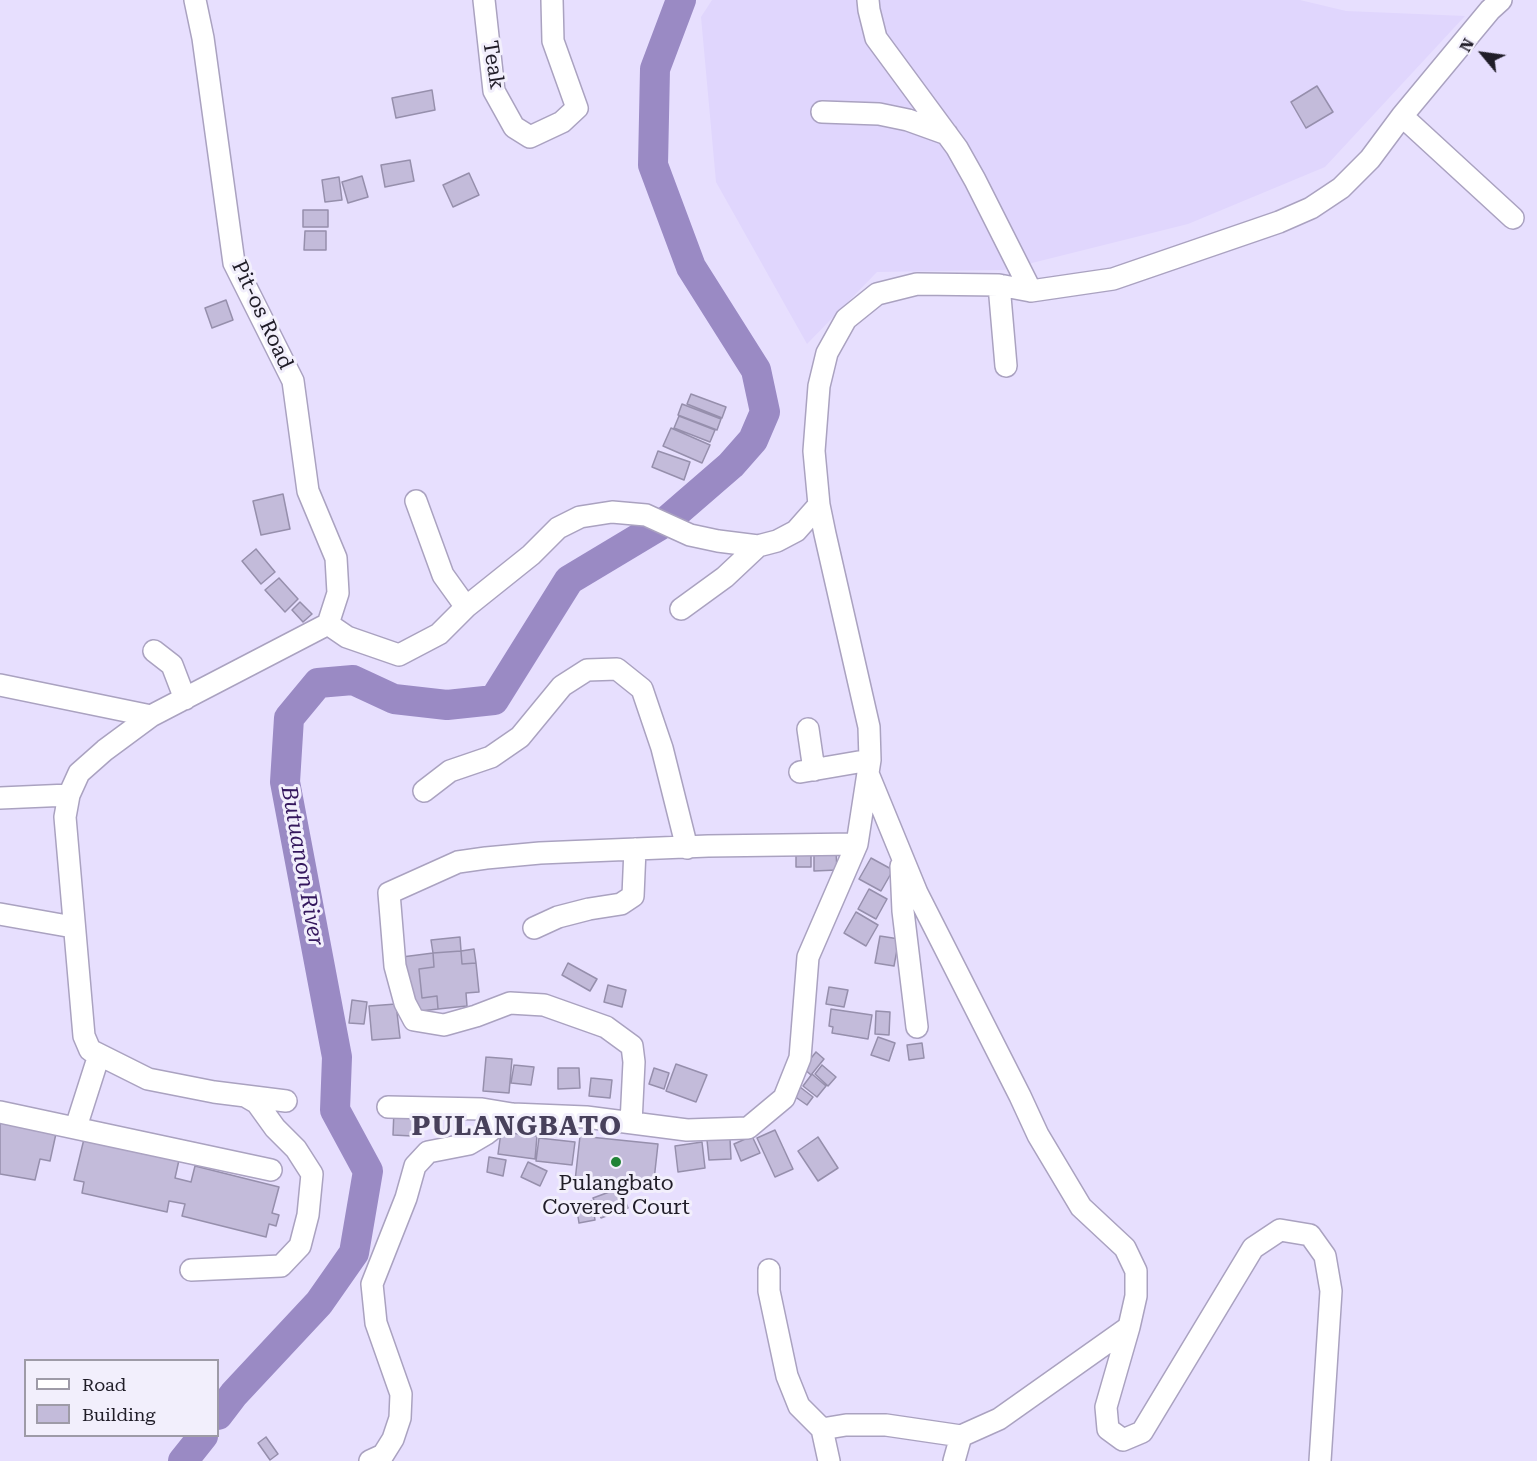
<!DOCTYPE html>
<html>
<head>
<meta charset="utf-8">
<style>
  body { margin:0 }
  #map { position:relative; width:1537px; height:1461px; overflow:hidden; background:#e7dffe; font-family:"Roboto Serif",serif }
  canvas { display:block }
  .legend { position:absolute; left:24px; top:1359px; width:195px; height:78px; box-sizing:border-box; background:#f2effc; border:2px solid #9e9ba7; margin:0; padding:8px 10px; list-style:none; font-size:18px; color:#201d28 }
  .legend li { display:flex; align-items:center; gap:12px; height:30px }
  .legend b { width:30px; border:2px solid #9e9ba7 }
  .north { position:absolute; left:1453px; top:24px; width:60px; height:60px; -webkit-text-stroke:4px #f2effc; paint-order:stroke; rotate:299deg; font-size:16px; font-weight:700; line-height:24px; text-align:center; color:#201d28 }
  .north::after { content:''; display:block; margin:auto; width:21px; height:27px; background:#201d28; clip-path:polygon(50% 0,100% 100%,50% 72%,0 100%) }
</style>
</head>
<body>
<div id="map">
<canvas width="1537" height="1461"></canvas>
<ul class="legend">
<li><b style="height:8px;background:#fff"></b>Road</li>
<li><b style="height:16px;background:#c3bbda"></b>Building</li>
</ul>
<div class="north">N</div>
</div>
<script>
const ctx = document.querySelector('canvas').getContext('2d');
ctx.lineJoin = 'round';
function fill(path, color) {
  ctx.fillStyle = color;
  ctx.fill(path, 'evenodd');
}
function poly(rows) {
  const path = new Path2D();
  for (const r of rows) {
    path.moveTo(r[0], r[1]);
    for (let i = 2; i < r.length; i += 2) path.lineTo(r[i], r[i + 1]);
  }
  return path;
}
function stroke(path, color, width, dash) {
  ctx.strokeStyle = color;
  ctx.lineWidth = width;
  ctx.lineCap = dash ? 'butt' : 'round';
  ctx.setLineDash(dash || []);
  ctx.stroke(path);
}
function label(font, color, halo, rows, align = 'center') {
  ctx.font = font + ' "Roboto Serif",serif';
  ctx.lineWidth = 6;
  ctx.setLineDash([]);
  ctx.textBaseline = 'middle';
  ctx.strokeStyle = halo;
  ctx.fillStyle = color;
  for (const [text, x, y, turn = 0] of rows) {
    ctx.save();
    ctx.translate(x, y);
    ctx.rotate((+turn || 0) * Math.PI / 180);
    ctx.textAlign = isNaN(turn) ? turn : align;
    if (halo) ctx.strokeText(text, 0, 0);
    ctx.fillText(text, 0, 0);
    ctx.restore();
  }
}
const built = poly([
  [712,0,1300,0,1346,11,1465,16,1325,167,1188,224,1004,270,877,272,807,344,716,182,701,17]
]);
const river = poly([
  [218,1415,234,1394,319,1303,354,1253,368,1171,335,1110,337,1057,285,782,289,718,318,683,353,680,394,699,447,705,494,700,569,580,664,523,731,465,753,440,765,412,756,370,691,267,653,165,655,69,681,0],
  [183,1461,203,1436]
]);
const building = poly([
  [1317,86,1333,112,1306,128,1291,102,1317,86],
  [432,90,435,110,396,118,392,98,432,90],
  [410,160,414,181,385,187,381,165,410,160],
  [469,173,479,195,453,207,443,185,469,173],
  [362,176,368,197,348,203,342,182,362,176],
  [339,177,342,200,325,202,322,180,339,177],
  [303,210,328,210,328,227,303,227,303,210],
  [305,231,326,231,326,250,304,250,305,231],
  [226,300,233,320,212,328,205,308,226,300],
  [691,394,726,407,722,418,687,404,691,394],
  [682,404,721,419,717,430,678,415,682,404],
  [679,416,715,430,710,442,674,428,679,416],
  [671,428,710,445,702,463,663,446,671,428],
  [658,451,690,462,684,480,652,467,658,451],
  [283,494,290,529,261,535,253,501,283,494],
  [256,549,275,572,261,584,242,561,256,549],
  [279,578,298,599,285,612,265,590,279,578],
  [300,602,312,614,303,622,292,610,300,602],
  [796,851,811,851,811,867,796,867,796,851],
  [836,851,837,870,814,871,814,852,836,851],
  [871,858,893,870,881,891,859,879,871,858],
  [869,889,887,899,876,919,858,909,869,889],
  [856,912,878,925,866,946,844,933,856,912],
  [880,936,899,939,894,966,875,963,880,936],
  [460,937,461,951,433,953,431,940,460,937],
  [474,949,476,963,462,964,461,951,474,949],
  [461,951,462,964,476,963,479,992,466,993,467,1006,438,1009,437,996,422,998,419,969,434,967,433,953,461,951],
  [433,953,434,967,419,969,422,998,437,996,438,1009,412,1012,402,957,433,953],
  [568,963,597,979,590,991,562,975,568,963],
  [608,985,626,990,622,1007,604,1002,608,985],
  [829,987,848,990,844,1007,826,1004,829,987],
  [352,1000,367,1002,364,1024,349,1023,352,1000],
  [396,1004,400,1038,372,1040,369,1006,396,1004],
  [831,1009,872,1015,868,1039,832,1033,833,1027,829,1026,831,1009],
  [876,1011,890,1012,889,1035,875,1034,876,1011],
  [878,1037,895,1043,889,1061,871,1055,878,1037],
  [922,1043,924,1058,909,1060,907,1045,922,1043],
  [816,1052,824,1059,811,1075,803,1068,816,1052],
  [486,1057,512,1059,509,1093,483,1091,486,1057],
  [676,1064,707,1075,696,1102,666,1091,676,1064],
  [514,1065,534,1067,531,1085,511,1083,514,1065],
  [822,1065,836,1077,828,1086,815,1074,822,1065],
  [558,1068,579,1068,580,1088,558,1089,558,1068],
  [654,1068,669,1073,664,1089,649,1084,654,1068],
  [812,1074,826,1086,817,1097,803,1086,812,1074],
  [591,1078,612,1080,610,1098,589,1096,591,1078],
  [800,1087,813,1097,807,1105,794,1096,800,1087],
  [394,1110,413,1111,412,1136,393,1135,394,1110],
  [0,1118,57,1129,50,1161,40,1159,35,1180,0,1174,0,1118],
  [775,1130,793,1169,775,1177,757,1138,775,1130],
  [501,1132,537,1136,535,1159,498,1154,501,1132],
  [580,1136,658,1144,653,1189,575,1181,580,1136],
  [752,1136,760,1153,741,1161,734,1144,752,1136],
  [818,1137,838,1168,818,1181,798,1151,818,1137],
  [539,1138,575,1142,572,1165,536,1161,539,1138],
  [84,1139,179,1160,175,1178,191,1182,195,1166,279,1187,272,1213,279,1215,276,1226,269,1224,266,1237,182,1216,185,1204,169,1201,167,1212,82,1193,84,1182,74,1180,84,1139],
  [730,1139,731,1159,709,1160,707,1140,730,1139],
  [702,1142,705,1168,678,1172,675,1146,702,1142],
  [489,1157,506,1160,503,1176,487,1172,489,1157],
  [528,1162,547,1171,540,1186,521,1177,528,1162],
  [620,1188,628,1208,601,1218,593,1198,620,1188],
  [592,1201,595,1220,579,1223,576,1204,592,1201],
  [266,1437,278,1454,270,1460,258,1443,266,1437]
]);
const minor = poly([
  [195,0,203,38,234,263,293,381,308,491,336,558,338,593,328,624],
  [484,0,494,91,514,127,530,137,562,122,577,108,553,41,552,0],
  [868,0,869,10,876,38,957,148,975,180,1031,291],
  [822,112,879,114,908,120,947,134],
  [1402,116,1513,218],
  [999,285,1006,366],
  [416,501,443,575,466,607],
  [681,609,725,577,758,546],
  [328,624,347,637,399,655,439,634,466,607,531,555,558,528,580,517,612,512,646,515,690,535,718,541,758,546,777,541,796,531,819,505],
  [154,651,172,665,185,699],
  [0,685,151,716],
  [808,729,814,770],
  [800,772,870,760],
  [869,776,917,893,1020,1096,1038,1135,1081,1207,1125,1248,1136,1271,1136,1296,1129,1327,1106,1407,1108,1429,1123,1440,1142,1432,1253,1248,1280,1230,1310,1235,1325,1256,1331,1291,1320,1461],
  [424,791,450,771,491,757,520,737,562,686,587,670,617,669,642,689,662,748,687,848],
  [0,798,69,795],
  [901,866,903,911,917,1027],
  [0,914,73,927],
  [534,928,558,917,589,909,621,904,633,896,635,849],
  [286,1101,214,1092,148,1079,90,1050,84,1036,65,817,69,795,79,773,105,750,151,716,328,624],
  [388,1107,482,1109,512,1114,586,1117,687,1130,748,1128,784,1098,800,1058,808,957,857,844,870,760,869,727,825,534,819,505,814,451,819,386,827,353,846,319,877,294,917,284,999,285,1031,291,1113,279,1279,222,1311,208,1341,188,1370,159,1402,116,1490,10,1501,0],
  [0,1112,271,1170],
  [631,1123,634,1062,632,1046,606,1027,544,1005,510,1003,476,1016,444,1025,414,1020,405,1003,395,966,389,893,458,862,486,858,540,853,708,846,857,844],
  [76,1127,99,1055],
  [191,1270,281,1266,300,1246,308,1215,312,1174,296,1149,275,1128,257,1103,245,1096],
  [769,1270,769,1291,787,1376,799,1406,822,1429,829,1461],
  [822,1429,846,1425,886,1425,961,1436,999,1419,1129,1327],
  [370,1461,383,1455,393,1439,400,1418,401,1394,376,1323,372,1284,406,1198,415,1166,428,1152,469,1144,486,1134,512,1114],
  [954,1461,961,1436]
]);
const markers = [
  [616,1162,6,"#208336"]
];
const streetNames = [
  ["Teak",493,65,81],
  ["Pit-os Road",262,315,65]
];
const poiNames = [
  ["Pulangbato",616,1184],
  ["Covered Court",616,1208]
];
const waterNames = [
  ["Butuanon River",302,866,80]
];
const districtNames = [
  ["PULANGBATO",517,1127]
];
fill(built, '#e0d6fd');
stroke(river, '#9a8ac4', 30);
fill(building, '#c3bbda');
stroke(building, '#968fac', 1.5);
stroke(minor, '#aaa2c0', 24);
stroke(minor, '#fff', 21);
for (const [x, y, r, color] of markers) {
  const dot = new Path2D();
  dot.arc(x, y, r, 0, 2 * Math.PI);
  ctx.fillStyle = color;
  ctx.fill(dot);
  stroke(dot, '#f2effc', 2);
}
label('21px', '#201d28', '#f2effc', streetNames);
label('21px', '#201d28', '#f2effc', poiNames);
label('italic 22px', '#34175d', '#f2effc', waterNames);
ctx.letterSpacing = '1.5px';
label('bold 27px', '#48415b', '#f2effc', districtNames);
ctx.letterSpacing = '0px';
</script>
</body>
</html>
